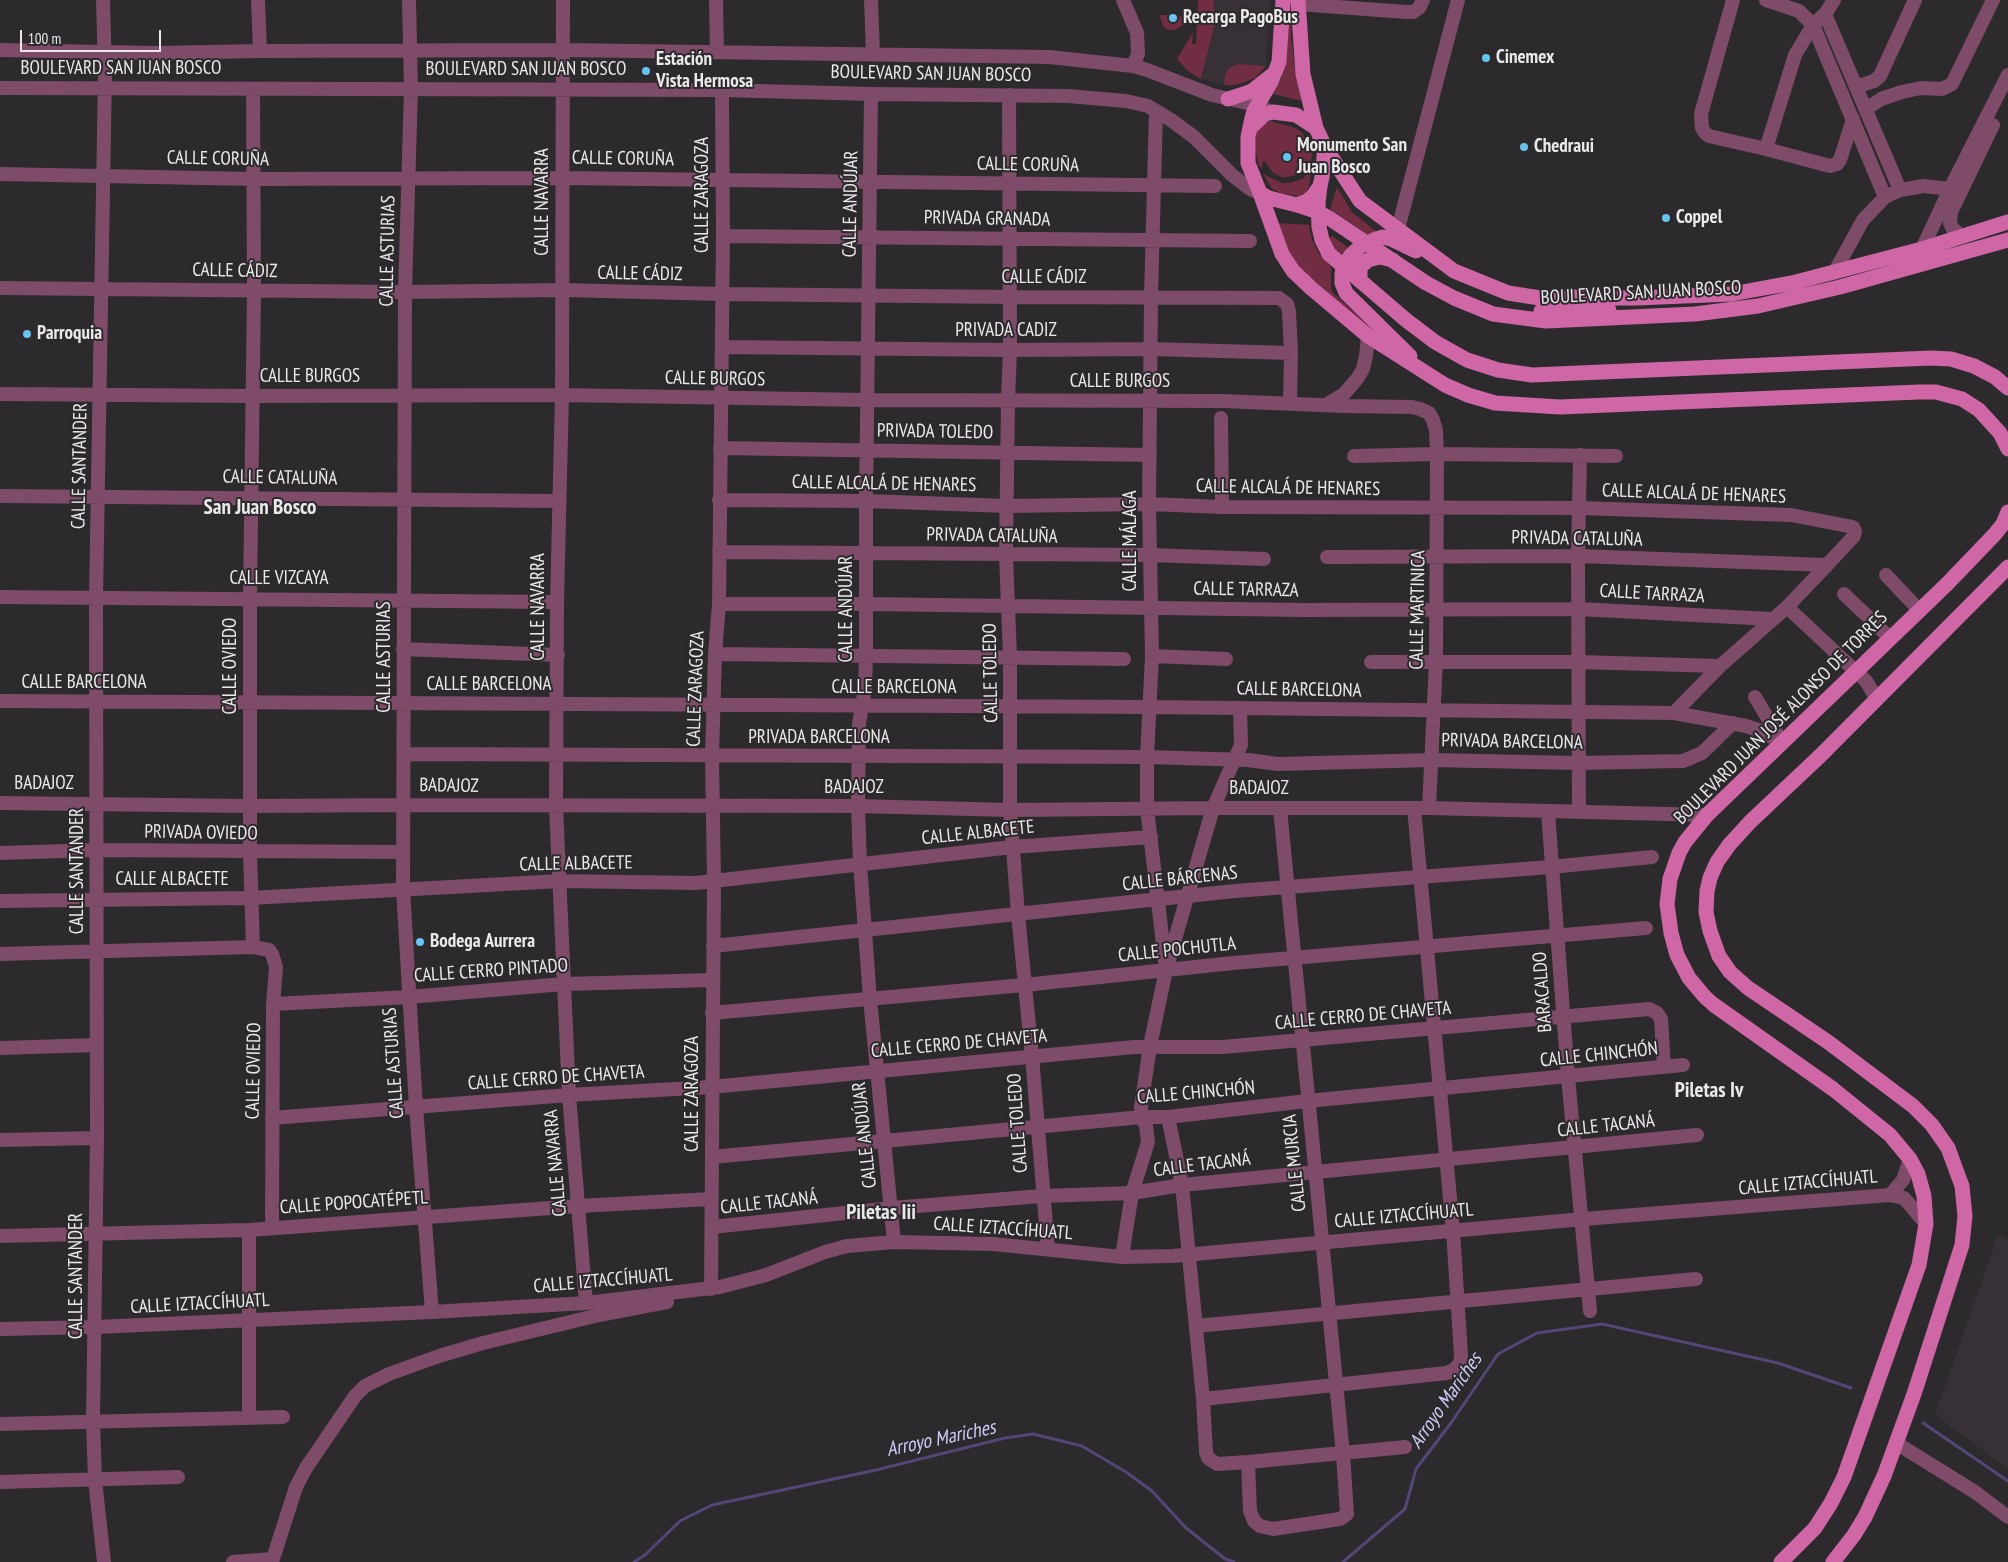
<!DOCTYPE html>
<html>
<head>
<meta charset="utf-8">
<style>
  body { margin:0 }
  #map { position:relative; width:2008px; height:1562px; overflow:hidden; background:#2c2a2c; font-family:"PT Sans Narrow",sans-serif }
  canvas { display:block }
  .scale { position:absolute; left:20px; top:30px; width:141px; height:22px; box-sizing:border-box; border:2px solid #eae8ea; border-top:0; padding-left:6px; font-size:15px; line-height:18px; white-space:nowrap; color:#eae8ea; -webkit-text-stroke:4px #2c2a2c; paint-order:stroke }
</style>
</head>
<body>
<div id="map">
<canvas width="2008" height="1562"></canvas>
<div class="scale">100 m</div>
</div>
<script>
const ctx = document.querySelector('canvas').getContext('2d');
ctx.lineJoin = 'round';
function fill(path, color) {
  ctx.fillStyle = color;
  ctx.fill(path, 'evenodd');
}
function poly(rows) {
  const path = new Path2D();
  for (const r of rows) {
    path.moveTo(r[0], r[1]);
    for (let i = 2; i < r.length; i += 2) path.lineTo(r[i], r[i + 1]);
  }
  return path;
}
function stroke(path, color, width, dash) {
  ctx.strokeStyle = color;
  ctx.lineWidth = width;
  ctx.lineCap = dash ? 'butt' : 'round';
  ctx.setLineDash(dash || []);
  ctx.stroke(path);
}
function label(font, color, halo, rows, align = 'center') {
  ctx.font = font + ' "PT Sans Narrow",sans-serif';
  ctx.lineWidth = 4;
  ctx.setLineDash([]);
  ctx.textBaseline = 'middle';
  ctx.strokeStyle = halo;
  ctx.fillStyle = color;
  for (const [text, x, y, turn = 0] of rows) {
    ctx.save();
    ctx.translate(x, y);
    ctx.rotate((+turn || 0) * Math.PI / 180);
    ctx.textAlign = isNaN(turn) ? turn : align;
    if (halo) ctx.strokeText(text, 0, 0);
    ctx.fillText(text, 0, 0);
    ctx.restore();
  }
}
const built = poly([
  [1210,0,1270,0,1266,66,1255,78,1242,84,1230,86,1201,79,1214,26],
  [1998,1235,2008,1239,2008,1469,1935,1415]
]);
const green = poly([
  [1198,0,1213,0,1214,4,1214,26,1201,79,1188,71,1177,59,1193,32,1192,44,1196,44],
  [1289,0,1292,0,1291,35,1295,69,1302,101,1273,94,1281,79,1287,59],
  [1159,15,1169,15,1169,19,1177,20,1177,16,1187,17,1187,23,1175,30,1170,30,1164,28],
  [1237,64,1266,66,1255,78,1236,85,1224,85,1225,75,1228,69],
  [1270,121,1293,127,1300,131,1309,141,1312,152,1311,162,1307,167,1296,175,1283,178,1272,172,1265,161,1262,163,1263,168,1259,166,1255,150,1256,133,1259,127],
  [1311,171,1309,187,1306,192,1299,196,1281,193,1272,189,1263,174,1282,183,1289,183,1302,179],
  [1337,187,1352,212,1378,233,1368,235,1330,209],
  [1278,223,1309,225,1312,239,1318,252,1331,267,1331,289,1334,294,1392,346,1391,348,1298,266,1290,255],
  [1332,236,1348,247,1341,255,1337,253,1328,238]
]);
const stream = poly([
  [1923,1423,2008,1481],
  [634,1562,645,1555,680,1521,712,1505,876,1470,1005,1438,1033,1434,1082,1446,1126,1472,1152,1491,1185,1527,1225,1559,1234,1562],
  [1343,1562,1405,1509,1416,1469,1451,1423,1498,1354,1537,1333,1602,1324,1778,1363,1851,1388]
]);
const minor = poly([
  [103,0,105,74,96,598,97,1138,93,1422,95,1480,104,1562],
  [258,0,260,51],
  [409,0,411,89,405,292,403,889,416,1107,432,1312],
  [563,0,562,395,557,602,556,806,569,1095,586,1303],
  [716,0,717,52],
  [871,0,873,54],
  [1123,0,1137,33,1138,54,1133,66],
  [1733,0,1701,114,1702,128,1705,133,1709,136,1766,149,1830,166,1837,164,1840,160,1853,119],
  [1766,0,1799,11,1813,25,1885,197],
  [1298,4,1406,12,1413,12,1419,8,1423,0],
  [1825,14,1900,190],
  [0,50,156,53,260,51,564,50,1049,57,1133,66,1147,70,1212,95,1256,105,1267,110],
  [1856,87,1874,81,1880,76,1915,0],
  [0,88,722,90,871,94,1068,96,1126,101,1148,106,1171,120,1194,137,1232,175,1250,189,1260,193],
  [253,89,254,290,250,598,250,852,253,947],
  [871,94,866,501,866,656,865,688,859,724,858,806,860,864,870,999,894,1242],
  [1009,95,1010,350,1008,400,1006,555,1010,657,1010,810,1018,914,1032,1056,1048,1249],
  [1866,109,1881,99,1902,92,1921,88,1942,89,1952,84,1993,0],
  [1156,111,1151,297,1149,504,1152,656,1147,757,1147,808,1166,970],
  [1766,149,1795,55,1813,25,1825,14,1834,0],
  [0,174,254,179,561,178,1215,186],
  [1398,229,1458,0],
  [723,236,1250,241],
  [1963,237,1953,229,1950,223,1951,212,1993,125],
  [1922,249,1950,189,2008,75],
  [1834,273,1863,220,1885,197,1900,190,1924,186,1950,189,1959,193],
  [0,288,405,292,562,290,722,294,1010,297,1279,298,1287,304,1289,311,1291,353,1290,403],
  [722,347,1010,350,1151,349,1291,353],
  [0,394,253,396,562,395,867,400,1222,401,1344,406,1412,407,1420,409,1429,413,1433,420,1436,430,1437,454,1436,661,1429,808],
  [1326,405,1344,394,1357,379,1363,369,1366,356,1368,336],
  [1221,418,1222,507],
  [720,448,1150,455],
  [1354,456,1437,454,1616,456],
  [0,496,559,501],
  [719,500,866,501,1007,506,1149,504,1222,507,1579,508,1791,515,1853,527,1855,531,1854,536,1827,565,1787,607,1720,666,1674,713],
  [719,552,1150,555,1264,559],
  [1327,557,1578,556,1827,565],
  [1886,575,1919,610],
  [1844,594,1890,638],
  [0,597,557,602],
  [719,604,866,604,1305,610,1578,609,1772,619],
  [1787,607,1866,681,1877,699],
  [403,649,558,655],
  [715,654,1124,659],
  [1152,656,1226,659],
  [1371,662,1578,662,1720,666],
  [1755,697,1782,742],
  [0,701,1149,707,1674,713,1746,726,1761,731,1782,743],
  [405,754,1147,757,1248,760,1278,764,1432,760,1577,763,1683,761,1702,753,1733,723],
  [0,803,250,806,403,805,858,806,1010,810,1213,808,1429,808,1707,815],
  [1548,812,1568,1077,1590,1311],
  [1579,812,1578,556,1580,455],
  [0,853,96,850,402,852],
  [0,901,250,898,560,881,696,883,1012,847,1151,837],
  [713,946,1235,891,1551,867,1652,857],
  [0,954,253,947,269,950,272,954,276,967,273,1004,272,1227],
  [273,1004,409,997,564,984,712,980],
  [712,1013,1024,985,1233,963,1646,928],
  [0,1048,97,1045],
  [1168,1117,1182,1185,1203,1399,1206,1452,1208,1458,1217,1464,1248,1462,1405,1447],
  [272,1118,569,1095,711,1087,1134,1047,1223,1047,1649,1009,1657,1013,1661,1019,1664,1067],
  [0,1140,97,1138],
  [712,1157,1142,1117,1168,1117,1307,1101,1683,1065],
  [1890,1195,1903,1180,1910,1159],
  [712,1227,892,1208,1042,1196,1132,1193,1182,1185,1697,1135],
  [0,1236,249,1230,578,1206,711,1199],
  [1122,1257,1132,1193,1148,1142,1146,1126,1142,1117,1141,1107,1150,1046,1166,970,1213,808,1241,745,1240,709],
  [711,1289,714,882,712,756,715,654,719,604,723,236,722,90],
  [1196,1326,1696,1279],
  [0,1329,96,1327,432,1312,586,1303,720,1287,766,1275,825,1252,847,1246,894,1242,993,1244,1122,1257,1173,1256,1583,1219,1890,1195,1904,1198,1926,1224],
  [1203,1399,1447,1373,1455,1369,1460,1363,1461,1355,1453,1231,1414,808],
  [249,1418,249,1230],
  [0,1424,283,1417],
  [1896,1443,1975,1492,2008,1517],
  [1248,1462,1250,1511,1254,1521,1260,1526,1273,1529,1340,1519,1347,1514,1343,1454,1280,809],
  [0,1482,178,1477],
  [233,1562,272,1559],
  [272,1562,296,1487,306,1468,355,1396,365,1386,389,1374,439,1356,483,1343,599,1315,667,1302]
]);
const major = poly([
  [1298,0,1303,74,1316,128],
  [1228,99,1252,91,1271,76],
  [1250,128,1265,114,1273,112,1296,115,1316,128,1325,147,1322,177,1320,186,1313,196,1307,201,1297,205,1269,198,1260,193,1248,163,1248,137,1252,118,1254,111,1271,82,1279,62,1283,0],
  [1325,147,1360,201,1454,271,1508,293,1540,298,1636,298,1732,294,1753,290,1792,283,1922,249,2008,222],
  [1320,186,1318,203,1319,227,1322,240,1329,254,1406,320,1435,342,1467,360,1498,370,1532,375,1931,358,1951,359,1974,366,1995,377,2008,388],
  [1260,193,1282,254,1293,271,1311,288,1368,336,1445,385,1468,395,1495,403,1560,407,1919,392,1936,392,1962,399,1979,410,2000,433,2008,449],
  [1297,205,1318,212,1329,218,1426,283,1454,298,1493,314,1546,321,1695,314,1758,306,1840,287,2008,240],
  [1360,281,1360,267,1368,260,1379,257,1393,260],
  [1569,297,1572,303,1578,307,1609,310],
  [1541,311,1555,311,1568,308,1575,297],
  [1410,356,1346,293,1342,283,1342,275,1343,267,1351,255,1361,246,1376,239,1383,237,1391,239,1416,251],
  [1781,1562,1815,1528,1831,1503,1844,1477,1919,1265,1926,1224,1924,1196,1918,1174,1910,1159,1890,1135,1833,1089,1714,1005,1705,997,1689,978,1677,955,1671,933,1667,904,1670,879,1679,853,1685,842,1707,815,1947,584,1995,534,2003,524,2008,512],
  [1833,1562,1854,1535,1865,1517,1884,1476,1914,1394,1962,1245,1965,1216,1962,1186,1948,1148,1932,1125,1913,1106,1828,1042,1748,988,1730,972,1719,956,1710,931,1706,912,1707,891,1710,878,1717,862,1729,845,1750,822,1821,755,2008,567]
]);
const markers = [
  [1173,18,5,"#67c4ef"],
  [1486,58,5,"#67c4ef"],
  [646,71,5,"#67c4ef"],
  [1524,147,5,"#67c4ef"],
  [1287,157,5,"#67c4ef"],
  [1666,218,5,"#67c4ef"],
  [27,334,5,"#67c4ef"],
  [420,942,5,"#67c4ef"]
];
const poiNames = [
  ["Recarga PagoBus",1183,18],
  ["Cinemex",1496,58],
  ["Estación",656,60],
  ["Vista Hermosa",656,82],
  ["Monumento San",1297,146],
  ["Juan Bosco",1297,168],
  ["Chedraui",1534,147],
  ["Coppel",1676,218],
  ["Parroquia",37,334],
  ["Bodega Aurrera",430,942]
];
const streetNames = [
  ["BOULEVARD SAN JUAN BOSCO",121,69],
  ["BOULEVARD SAN JUAN BOSCO",526,70],
  ["BOULEVARD SAN JUAN BOSCO",931,74,1],
  ["CALLE CORUÑA",218,159,1],
  ["CALLE CORUÑA",623,159,1],
  ["CALLE CORUÑA",1028,165,1],
  ["CALLE ZARAGOZA",703,195,-90],
  ["CALLE NAVARRA",543,202,-90],
  ["CALLE ANDÚJAR",851,204,-89],
  ["PRIVADA GRANADA",987,219,1],
  ["CALLE ASTURIAS",388,251,-89],
  ["CALLE CÁDIZ",235,271,1],
  ["CALLE CÁDIZ",640,274,1],
  ["CALLE CÁDIZ",1044,278],
  ["BOULEVARD SAN JUAN BOSCO",1641,293,-3],
  ["PRIVADA CADIZ",1006,331],
  ["CALLE BURGOS",310,377],
  ["CALLE BURGOS",715,379,1],
  ["CALLE BURGOS",1120,382],
  ["PRIVADA TOLEDO",935,432,1],
  ["CALLE SANTANDER",80,466,-89],
  ["CALLE CATALUÑA",280,478,1],
  ["CALLE ALCALÁ DE HENARES",884,484,1],
  ["CALLE ALCALÁ DE HENARES",1288,488,1],
  ["CALLE ALCALÁ DE HENARES",1694,494,2],
  ["PRIVADA CATALUÑA",992,536,1],
  ["PRIVADA CATALUÑA",1577,539,1],
  ["CALLE MÁLAGA",1131,541,-90],
  ["CALLE VIZCAYA",279,579],
  ["CALLE TARRAZA",1246,590,1],
  ["CALLE TARRAZA",1652,594,3],
  ["CALLE NAVARRA",539,607,-90],
  ["CALLE ANDÚJAR",847,609,-90],
  ["CALLE MARTINICA",1418,610,-89],
  ["CALLE ASTURIAS",385,657,-90],
  ["CALLE OVIEDO",231,666,-90],
  ["CALLE TOLEDO",991,673,-91],
  ["CALLE BARCELONA",84,683],
  ["CALLE BARCELONA",489,685],
  ["CALLE BARCELONA",894,688],
  ["CALLE ZARAGOZA",696,689,-88],
  ["CALLE BARCELONA",1299,690,1],
  ["BOULEVARD JUAN JOSÉ ALONSO DE TORRES",1781,718,-45],
  ["PRIVADA BARCELONA",819,738],
  ["PRIVADA BARCELONA",1512,742,1],
  ["BADAJOZ",44,784],
  ["BADAJOZ",449,786,1],
  ["BADAJOZ",854,788],
  ["BADAJOZ",1259,789],
  ["PRIVADA OVIEDO",201,833,1],
  ["CALLE ALBACETE",978,833,-6],
  ["CALLE ALBACETE",576,864,-1],
  ["CALLE SANTANDER",78,871,-90],
  ["CALLE BÁRCENAS",1180,879,-6],
  ["CALLE ALBACETE",172,880],
  ["CALLE POCHUTLA",1177,950,-6],
  ["CALLE CERRO PINTADO",491,971,-4],
  ["BARACALDO",1543,992,-94],
  ["CALLE CERRO DE CHAVETA",1363,1016,-5],
  ["CALLE CERRO DE CHAVETA",959,1044,-5],
  ["CALLE CHINCHÓN",1599,1055,-6],
  ["CALLE ASTURIAS",394,1063,-94],
  ["CALLE OVIEDO",254,1071,-89],
  ["CALLE CERRO DE CHAVETA",556,1078,-4],
  ["CALLE CHINCHÓN",1196,1093,-5],
  ["CALLE ZARAGOZA",693,1094,-90],
  ["CALLE TOLEDO",1018,1123,-94],
  ["CALLE TACANÁ",1606,1126,-6],
  ["CALLE ANDÚJAR",865,1135,-96],
  ["CALLE NAVARRA",556,1163,-95],
  ["CALLE MURCIA",1295,1163,-96],
  ["CALLE TACANÁ",1202,1165,-7],
  ["CALLE IZTACCÍHUATL",1808,1183,-5],
  ["CALLE POPOCATÉPETL",354,1203,-4],
  ["CALLE TACANÁ",769,1203,-6],
  ["CALLE IZTACCÍHUATL",1404,1216,-5],
  ["CALLE IZTACCÍHUATL",1003,1229,4],
  ["CALLE SANTANDER",77,1276,-90],
  ["CALLE IZTACCÍHUATL",603,1281,-5],
  ["CALLE IZTACCÍHUATL",200,1304,-3]
];
const waterNames = [
  ["Arroyo Mariches",1446,1401,-55],
  ["Arroyo Mariches",941,1439,-12]
];
const quarterNames = [
  ["San Juan Bosco",260,508],
  ["Piletas Iv",1709,1091],
  ["Piletas Iii",881,1213]
];
fill(built, '#373037');
fill(green, '#712d42');
stroke(stream, '#564677', 3);
stroke(minor, '#7e4b69', 14);
stroke(major, '#cf66a6', 15);
for (const [x, y, r, color] of markers) {
  const dot = new Path2D();
  dot.arc(x, y, r, 0, 2 * Math.PI);
  ctx.fillStyle = color;
  ctx.fill(dot);
  stroke(dot, '#2c2a2c', 2);
}
label('bold 19px', '#eae8ea', '#2c2a2c', poiNames, 'left');
label('19px', '#eae8ea', '#2c2a2c', streetNames);
label('italic 20px', '#ceccf7', '#2c2a2c', waterNames);
label('bold 21px', '#eae8ea', '#2c2a2c', quarterNames);
</script>
</body>
</html>
